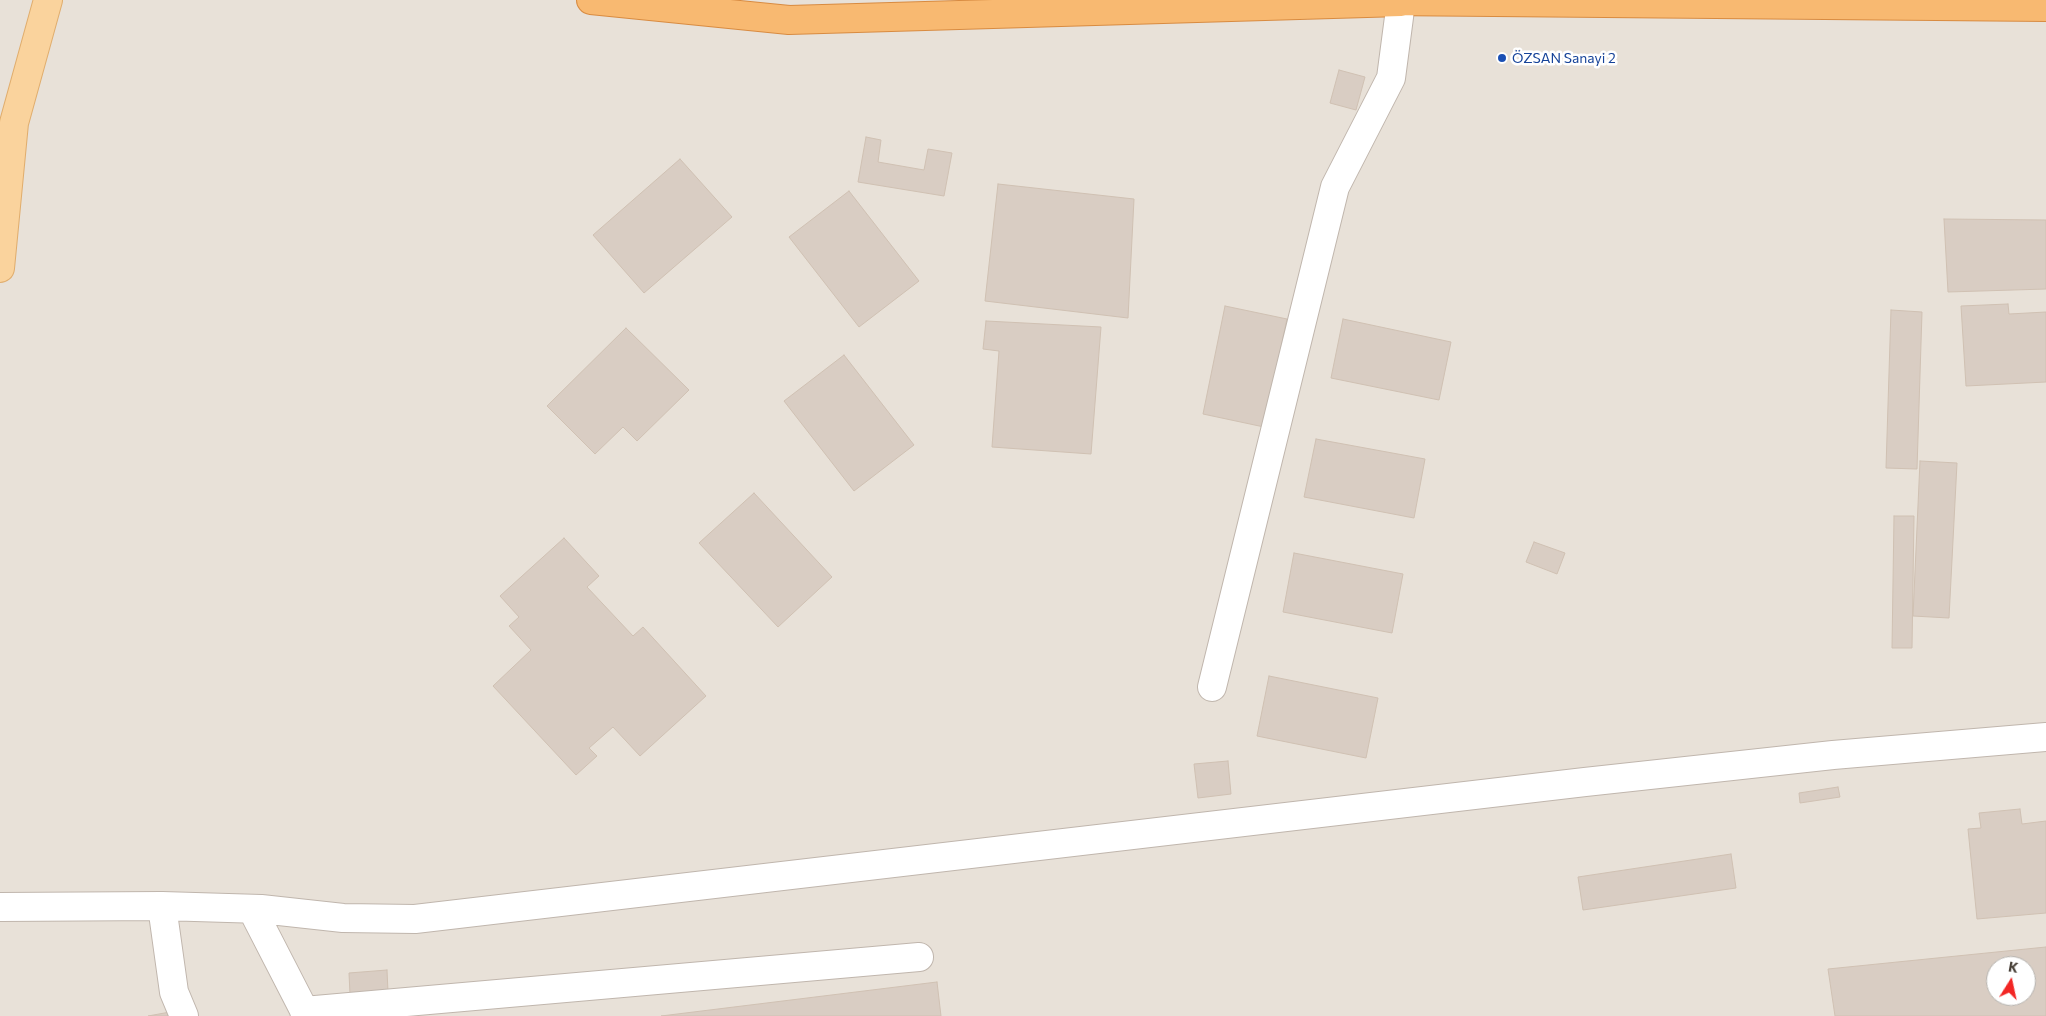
<!DOCTYPE html>
<html>
<head>
<meta charset="utf-8">
<style>
  body { margin:0 }
  #map { position:relative; width:2046px; height:1016px; overflow:hidden; background:#f4f0ea; font-family:Commissioner,sans-serif }
  canvas { display:block }
  .north { position:absolute; left:1986px; top:956px; width:50px; height:50px; box-sizing:border-box; background:#fff; border:1px solid #b6b3af; border-radius:50%; rotate:10deg; font-size:14px; font-weight:700; line-height:20px; text-align:center; color:#484038 }
  .north::after { content:''; display:block; margin:auto; width:18px; height:22px; background:#f22624; clip-path:polygon(50% 0,100% 100%,50% 72%,0 100%) }
</style>
</head>
<body>
<div id="map">
<canvas width="2046" height="1016"></canvas>
<div class="north">K</div>
</div>
<script>
const ctx = document.querySelector('canvas').getContext('2d');
ctx.lineJoin = 'round';
function fill(path, color) {
  ctx.fillStyle = color;
  ctx.fill(path, 'evenodd');
}
function poly(rows) {
  const path = new Path2D();
  for (const r of rows) {
    path.moveTo(r[0], r[1]);
    for (let i = 2; i < r.length; i += 2) path.lineTo(r[i], r[i + 1]);
  }
  return path;
}
function stroke(path, color, width, dash) {
  ctx.strokeStyle = color;
  ctx.lineWidth = width;
  ctx.lineCap = dash ? 'butt' : 'round';
  ctx.setLineDash(dash || []);
  ctx.stroke(path);
}
function label(font, color, halo, rows, align = 'center') {
  ctx.font = font + ' Commissioner,sans-serif';
  ctx.lineWidth = 5;
  ctx.setLineDash([]);
  ctx.textBaseline = 'middle';
  ctx.strokeStyle = halo;
  ctx.fillStyle = color;
  for (const [text, x, y, turn = 0] of rows) {
    ctx.save();
    ctx.translate(x, y);
    ctx.rotate((+turn || 0) * Math.PI / 180);
    ctx.textAlign = isNaN(turn) ? turn : align;
    if (halo) ctx.strokeText(text, 0, 0);
    ctx.fillText(text, 0, 0);
    ctx.restore();
  }
}
const residential = poly([
  [0,0,2046,0,2046,1016,0,1016],
  [1996,966,2026,966,2026,996,1996,996]
]);
const building = poly([
  [1339,70,1365,77,1356,110,1330,103,1339,70],
  [866,137,881,140,878,162,924,170,928,149,952,153,944,196,858,182,866,137],
  [680,159,732,217,644,293,593,235,680,159],
  [998,184,1134,199,1128,318,985,301,998,184],
  [849,191,919,281,859,327,789,237,849,191],
  [1944,219,2046,220,2046,289,1948,292,1944,219],
  [2008,304,2009,314,2046,312,2046,382,1966,386,1961,306,2008,304],
  [1225,306,1287,319,1264,427,1203,414,1225,306],
  [1891,310,1922,312,1917,469,1886,468,1891,310],
  [1343,319,1451,342,1439,400,1331,378,1343,319],
  [986,321,1101,327,1091,454,992,447,999,351,983,349,986,321],
  [626,328,689,390,637,441,623,427,595,454,547,406,626,328],
  [844,355,914,445,854,491,784,401,844,355],
  [1316,439,1425,459,1414,518,1304,497,1316,439],
  [1920,461,1957,463,1949,618,1913,616,1920,461],
  [754,493,832,577,778,627,699,543,754,493],
  [1894,516,1914,516,1912,648,1892,648,1894,516],
  [564,538,599,576,587,587,633,636,643,627,706,696,640,756,613,727,589,748,597,756,576,775,493,686,531,650,509,626,519,617,500,596,564,538],
  [1534,542,1565,553,1557,574,1526,562,1534,542],
  [1294,553,1403,574,1392,633,1283,612,1294,553],
  [1269,676,1378,698,1366,758,1257,736,1269,676],
  [1228,761,1231,794,1198,798,1194,764,1228,761],
  [1838,787,1840,797,1800,803,1799,793,1838,787],
  [2020,809,2022,824,2046,821,2046,913,1977,919,1968,829,1981,828,1979,813,2020,809],
  [1731,854,1736,888,1583,910,1578,877,1731,854],
  [2046,947,2046,1016,1835,1016,1828,969,2046,947],
  [1996,966,2026,966,2026,996,1996,996,1996,966],
  [387,970,388,992,350,994,349,973,387,970],
  [937,982,941,1016,661,1016,937,982],
  [170,1012,171,1016,148,1016,170,1012]
]);
const minor = poly([
  [1212,687,1335,187,1391,78,1401,2],
  [162,906,174,992,184,1016],
  [0,907,162,906,261,909,343,918,415,919,1585,782,1833,755,2046,737],
  [252,909,307,1016],
  [304,1011,919,957]
]);
const major = poly([
  [0,268,14,123,48,0]
]);
const highway = poly([
  [591,0,789,20,1401,2],
  [1384,1,2046,7]
]);
const markers = [
  [1502,58,5,"#1a4fb4"]
];
const transitNames = [
  ["ÖZSAN Sanayi 2",1512,58]
];
fill(residential, '#e8e1d8');
fill(building, '#d9cdc3');
stroke(building, '#d0c1b3', 1);
stroke(minor, '#c0b6ad', 30);
stroke(major, '#e0ad6d', 30);
stroke(highway, '#d88b41', 30);
stroke(minor, '#fff', 28);
stroke(major, '#fad39d', 28);
stroke(highway, '#f8b971', 28);
for (const [x, y, r, color] of markers) {
  const dot = new Path2D();
  dot.arc(x, y, r, 0, 2 * Math.PI);
  ctx.fillStyle = color;
  ctx.fill(dot);
  stroke(dot, '#fff', 2);
}
label('14px', '#164399', '#fff', transitNames, 'left');
</script>
</body>
</html>
